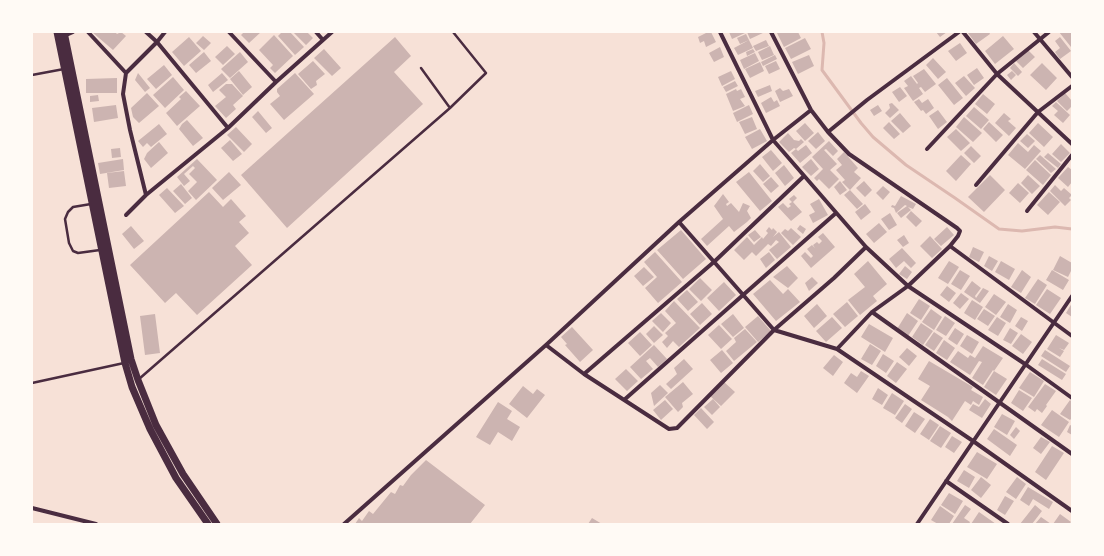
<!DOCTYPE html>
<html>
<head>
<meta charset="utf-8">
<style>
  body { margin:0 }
  #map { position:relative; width:1104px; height:556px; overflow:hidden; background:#f7e1d7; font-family:"Sofia Sans Condensed",sans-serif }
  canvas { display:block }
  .frame { position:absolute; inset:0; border:33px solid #fffaf5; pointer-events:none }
</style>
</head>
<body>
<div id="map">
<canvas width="1104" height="556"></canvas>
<div class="frame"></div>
</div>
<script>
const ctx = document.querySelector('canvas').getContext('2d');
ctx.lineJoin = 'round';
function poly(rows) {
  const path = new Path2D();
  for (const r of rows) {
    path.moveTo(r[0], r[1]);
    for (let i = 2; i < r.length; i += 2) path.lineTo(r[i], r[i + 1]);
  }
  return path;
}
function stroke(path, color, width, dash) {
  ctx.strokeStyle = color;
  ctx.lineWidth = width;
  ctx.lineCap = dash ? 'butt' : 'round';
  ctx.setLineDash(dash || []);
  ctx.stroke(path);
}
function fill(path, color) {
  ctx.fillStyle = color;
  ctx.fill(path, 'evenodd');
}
const stream = poly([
  [822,32,824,43,822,70,861,123,873,137,906,165,955,198,999,229,1022,231,1055,227,1072,229]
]);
const building = poly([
  [92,32,115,32,117,34,121,32,126,36,113,50],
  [244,32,261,32,249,43,241,35],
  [282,32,290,32,304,47,295,55,278,36],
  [293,32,307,32,313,38,306,45],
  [708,32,711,32,716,42,706,47,704,41,700,43,698,37],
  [729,32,744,32,745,33,732,39],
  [747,32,765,32,750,39],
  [780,32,798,32,801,38,784,47,777,33],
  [936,32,947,32,940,37],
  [969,32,989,32,990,34,976,44,968,33],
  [1059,32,1072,32,1072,46,1071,47],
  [746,34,749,40,740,44,737,38],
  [274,35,293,56,275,73,270,68,273,65,259,50],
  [203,36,211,43,204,50,196,43],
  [1003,36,1014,49,995,64,985,51],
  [189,37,201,51,184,66,172,52],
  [395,37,411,56,394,72,423,104,287,228,241,175],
  [1060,37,1071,51,1060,59,1055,52,1060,48,1055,41],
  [805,38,811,49,791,59,785,48],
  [749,40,753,48,738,55,734,48],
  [766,40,769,46,756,51,753,46],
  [960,43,967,53,956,61,948,51],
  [227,46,235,54,223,65,215,57],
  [770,46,774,55,762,60,758,52],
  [720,47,724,57,714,62,709,53],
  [324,49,341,68,332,76,314,58],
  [753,49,755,52,747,56,746,52],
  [1028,50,1035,57,1023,68,1016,61],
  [204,52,211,61,196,73,189,65],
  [240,52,248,62,230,78,221,69],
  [755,53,759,61,744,69,740,60],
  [775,55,777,59,763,66,761,62],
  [809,55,814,66,798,74,792,62],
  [933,58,946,72,938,79,926,65],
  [313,61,325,74,316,81,317,85,311,89,298,74],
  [776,61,780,69,769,74,765,66],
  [760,62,764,71,750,78,745,69],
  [1014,63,1022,72,1018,76,1010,68],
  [1042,63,1057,78,1046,90,1030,75],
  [164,65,172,75,156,89,147,79],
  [977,68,984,78,974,85,967,75],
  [924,69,936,84,925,92,921,87,919,88,923,94,913,101,904,88,908,86,904,81,911,76,917,84,918,83,913,76],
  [239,71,252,87,243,95,230,79],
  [731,71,735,79,722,86,718,77],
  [1012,71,1016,75,1011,80,1007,75],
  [138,73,150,88,145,92,135,80],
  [222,73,228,80,213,92,208,85],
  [295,73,314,94,284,120,270,104,280,96,277,92,277,89],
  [964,76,975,88,966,96,955,83],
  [173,77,184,90,165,108,153,95],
  [117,78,117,93,86,93,86,79],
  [947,78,963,98,954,105,938,85],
  [735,81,738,86,726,92,723,87],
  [226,84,232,84,243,96,233,105,236,109,226,118,215,106,226,97,219,90],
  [770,85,772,91,758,97,755,91],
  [900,87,907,96,899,102,892,92],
  [780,88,783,91,789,89,793,96,780,102,775,91],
  [736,89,737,91,741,89,745,97,740,99,745,106,733,111,726,94],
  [186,91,200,106,177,126,166,113,181,99,179,97],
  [147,93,159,106,139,123,133,117,131,108],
  [1065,93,1072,101,1072,106,1067,111,1057,101],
  [983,94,995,104,987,114,975,104],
  [98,95,99,101,90,102,90,96],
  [771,97,774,102,777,100,780,106,766,113,761,103],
  [919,99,922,103,928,99,934,108,926,114,923,110,921,111,914,102],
  [1056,102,1070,115,1063,123,1054,115,1058,111,1052,106],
  [892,103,899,110,890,118,885,113,890,108,889,104],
  [116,105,118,118,94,122,92,108],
  [749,105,753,114,737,122,733,113],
  [878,105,882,111,874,116,870,110],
  [974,107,989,120,981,129,966,116],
  [938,110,947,122,938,129,929,116],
  [258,111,272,128,266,133,252,117],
  [900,113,911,126,903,133,891,121],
  [1004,113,1011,119,1008,121,1016,128,1009,136,995,123],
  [752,117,757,129,745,134,739,122],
  [964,117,982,133,973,142,956,127],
  [187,120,203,138,193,146,179,129,182,124],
  [889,122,900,134,894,139,883,128],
  [989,122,1003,135,996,142,983,129],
  [805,123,814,133,805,141,796,131],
  [1038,123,1053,137,1044,147,1029,133],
  [159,124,167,134,151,147,147,143,143,147,138,141],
  [236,127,252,144,244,152,227,135],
  [760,129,767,141,752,149,745,137],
  [956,129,970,143,961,151,947,137],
  [818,132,825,141,816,149,808,141],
  [788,133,794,140,799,141,801,139,804,142,796,149,794,148,789,152,779,142],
  [1027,134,1035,141,1028,148,1020,141],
  [230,140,242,154,233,161,221,148],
  [829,141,838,151,833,156,826,149,824,150,837,164,830,170,839,179,829,189,819,179,817,181,814,178,823,169,812,157],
  [159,142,168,153,151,168,144,159,147,153],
  [1018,143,1028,152,1034,145,1041,151,1025,169,1008,155],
  [1061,144,1070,153,1061,162,1052,154],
  [806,145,812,153,800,163,791,153,796,149,798,151],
  [971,146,981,156,974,163,964,153],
  [120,148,121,157,112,158,111,149],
  [771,150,782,163,773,171,762,157],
  [844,152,858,168,854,172,861,178,850,190,842,182,845,180,836,170,842,165,837,159],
  [1048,153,1061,164,1058,168,1044,157],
  [961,155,971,164,956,181,946,171],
  [1040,155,1056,169,1051,173,1036,159],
  [123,159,124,170,100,174,98,163],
  [197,159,217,180,196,200,188,191,197,182,189,174,195,168,193,166,184,174,190,181,184,186,177,177],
  [811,159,819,169,811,176,802,167],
  [1035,160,1051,175,1043,185,1026,170],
  [760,164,770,176,763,182,753,171],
  [784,165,794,178,785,186,775,173],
  [1068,167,1072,170,1072,182,1068,187,1058,178],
  [124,171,126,186,109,188,107,173],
  [229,172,241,185,223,200,212,188],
  [749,172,772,201,760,211,736,182],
  [990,175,1005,190,984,212,968,197],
  [1028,175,1040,186,1032,194,1021,183],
  [771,177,779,186,771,193,763,184],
  [840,181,847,190,840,195,834,187],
  [864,181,872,190,865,197,856,188],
  [1018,183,1029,193,1020,203,1009,193],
  [181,184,192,198,185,204,173,191],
  [1055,185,1061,191,1064,188,1072,195,1069,198,1071,200,1065,206,1050,191],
  [883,186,890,192,883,200,876,193],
  [167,188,184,206,175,213,159,195],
  [850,190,863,204,857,209,844,195],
  [209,192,223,207,231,199,246,216,239,222,249,233,235,246,252,265,197,315,176,293,165,303,130,265],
  [1049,192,1060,202,1048,215,1037,205],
  [723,194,729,202,726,204,727,206,731,203,739,212,743,203,750,206,747,211,751,218,747,222,734,232,729,226,707,246,701,239,723,219,714,206],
  [794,195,797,198,793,202,802,212,791,221,778,207,783,203,788,208,791,206,789,204,792,202,789,199],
  [901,196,916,204,913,209,908,207,911,210,901,218,897,213,907,206,905,205,896,213,894,208,891,207,892,205,895,206],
  [819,199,828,215,813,223,809,215,815,212,810,204],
  [865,204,871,212,861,220,855,212],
  [911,211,922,221,916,227,906,217],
  [890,213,897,225,889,230,881,219],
  [879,223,887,232,874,243,866,234],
  [800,225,806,229,803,234,797,229],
  [131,226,144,241,134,249,122,234],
  [769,227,772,230,773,228,777,232,773,237,779,232,791,247,777,259,769,250,779,242,776,240,771,246,768,244,756,256,752,252,744,260,734,250,747,237,754,245,762,237,763,239,768,233,766,231],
  [947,227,954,235,941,246,934,239],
  [791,228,801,237,793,245,781,233,785,229,788,231],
  [681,230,706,259,683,279,657,250],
  [755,230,761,237,754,242,748,235],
  [823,233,835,247,811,268,801,256,805,252,811,258,813,256,807,249,812,245,815,248,813,245,817,242,819,244,822,241,818,237],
  [904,235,909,243,903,247,897,240],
  [930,236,942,249,932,258,920,246],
  [973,247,984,252,979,262,969,257],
  [902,248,916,263,911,268,904,261,896,268,889,259],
  [655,252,682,282,658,303,645,288,657,277,644,262],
  [769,252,775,260,766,268,760,259],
  [989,256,998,261,992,271,984,266],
  [1060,256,1072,263,1072,269,1068,277,1053,270],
  [868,261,887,284,873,296,877,301,860,315,848,300,865,287,854,274],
  [949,261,959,267,948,284,938,278],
  [1001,261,1015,269,1009,280,995,272],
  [787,266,798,278,788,288,773,277],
  [905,266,912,272,907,279,899,274],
  [644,267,654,277,643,286,634,276],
  [960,270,970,276,961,290,951,284],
  [1022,270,1031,277,1021,293,1011,287],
  [1052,270,1069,280,1063,290,1046,280],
  [812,277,818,283,809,291,805,283],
  [700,278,712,290,701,301,689,289],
  [1038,279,1047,285,1035,304,1025,298],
  [770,280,783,294,788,289,800,302,776,321,753,294],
  [972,281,981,288,975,296,976,298,983,288,989,291,980,303,964,292],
  [724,282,736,295,719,311,707,298],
  [947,286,956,293,949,302,940,295],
  [1047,289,1061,298,1050,314,1036,305],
  [687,290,698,302,688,311,677,299],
  [961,293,969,299,960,309,953,303],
  [994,294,1006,302,996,315,985,307],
  [919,299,930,306,921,320,910,313],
  [972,300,983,307,975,320,964,313],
  [674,301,700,328,679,347,673,341,667,348,662,342,668,336,665,333,676,323,665,311],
  [847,302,858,316,845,327,833,314],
  [702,303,712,314,700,325,690,314],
  [1072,303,1072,317,1066,313],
  [817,304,827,316,814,328,804,316],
  [1008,304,1017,310,1010,323,1000,317],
  [931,309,942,317,934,330,922,322],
  [984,309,995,316,988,326,977,319],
  [661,313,671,323,663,332,652,321],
  [907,313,918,321,908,336,897,329],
  [155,314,160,353,145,355,140,316],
  [733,314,744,328,733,337,721,324],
  [758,316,771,331,758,342,745,327],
  [945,316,955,323,946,336,936,330],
  [832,317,842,328,826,342,816,331],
  [997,317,1006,323,998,336,988,330],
  [1021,317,1028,321,1022,331,1015,326],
  [921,323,933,331,923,345,912,337],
  [869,324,893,338,885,352,861,337],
  [719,325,732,339,721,349,708,335],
  [654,326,663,335,654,343,646,334],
  [572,327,593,350,580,362,565,345,567,344,561,337],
  [955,328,964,334,957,345,948,339],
  [1010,328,1018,333,1011,344,1003,340],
  [745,329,757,342,734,361,726,351,736,342,734,338],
  [640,332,652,345,640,356,628,343],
  [934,332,943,338,934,351,925,345],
  [1021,334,1032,342,1023,354,1012,346],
  [967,335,979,342,972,354,960,346],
  [1056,335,1069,343,1064,350,1059,348,1064,351,1060,357,1047,349],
  [944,340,955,348,947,360,936,353],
  [870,344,881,351,872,365,861,359],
  [654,345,667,359,658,367,650,358,646,361,653,369,641,379,630,367],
  [983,346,1003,358,994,371,993,370,983,385,972,378,982,362,979,361,970,375,950,362,958,351,968,358,970,355,975,358],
  [907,348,917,356,909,366,899,357],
  [722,350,733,363,721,373,710,360],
  [1045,350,1070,366,1066,372,1041,356],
  [883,354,894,361,886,373,876,366],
  [834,355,843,362,833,376,823,368],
  [684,359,693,369,671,389,666,384,677,374,674,368],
  [1042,359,1066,374,1062,380,1038,365],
  [929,361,973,387,971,390,983,397,979,405,973,401,971,405,965,401,952,421,948,417,921,400,930,386,918,379],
  [897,362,907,369,896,383,887,376],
  [626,369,638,381,627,391,615,379],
  [861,371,869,376,857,393,844,383,851,373,857,377],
  [994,371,1007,379,996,395,984,387],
  [1030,372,1044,381,1034,397,1019,388],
  [683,382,693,394,682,403,683,407,678,412,665,397],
  [724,382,735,392,721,406,710,396],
  [1045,384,1056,391,1046,405,1047,406,1042,413,1037,409,1035,412,1028,407],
  [660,385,668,393,654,406,651,393],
  [523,386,533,394,537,389,545,395,527,418,509,404],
  [878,388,888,395,882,405,872,399],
  [1019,390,1032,398,1023,411,1011,403],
  [892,393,904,401,895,415,883,408],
  [713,399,720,407,712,415,704,407],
  [985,399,991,404,982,418,969,410,973,404,979,407],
  [665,400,673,409,661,420,653,410],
  [1070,400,1072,402,1072,418,1070,420,1060,414],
  [498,402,512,411,507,419,520,427,512,441,498,432,490,445,476,437],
  [905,404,912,409,902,423,895,418],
  [701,408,714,422,707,429,694,415],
  [1052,410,1069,422,1059,437,1041,425],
  [914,412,925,419,915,433,905,426],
  [1002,414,1015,421,1007,435,994,427],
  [930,419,939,425,929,440,920,434],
  [1070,425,1072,426,1072,435,1067,432],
  [940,426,951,433,941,448,930,441],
  [1016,427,1020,431,1014,439,1010,435],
  [994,429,1017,445,1010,456,987,439],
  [952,436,962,442,954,453,945,447],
  [1041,437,1050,442,1041,454,1033,448],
  [1052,446,1064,453,1046,480,1035,472],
  [977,452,997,464,987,479,967,467],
  [426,460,485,505,470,524,355,524,359,518,362,521,369,511,373,514,391,492,395,494,400,485,403,486,411,475],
  [964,470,975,477,969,488,957,481],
  [981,477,991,485,981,498,971,490],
  [1017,477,1026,484,1016,499,1006,492],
  [1028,487,1053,502,1049,509,1033,499,1029,506,1020,500],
  [949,493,963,501,955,514,941,505],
  [1005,496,1014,501,1005,515,997,510],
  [965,505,971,509,964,518,970,522,969,524,952,524],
  [1035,505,1042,511,1032,524,1020,524],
  [940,506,954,516,949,524,938,524,931,520],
  [979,512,996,524,971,524],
  [1060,514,1071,522,1069,524,1053,524],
  [1041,517,1051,524,1035,524],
  [592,518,602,524,588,524]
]);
const service = poly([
  [32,75,64,69],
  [450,108,486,73,453,32],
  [91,204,73,207,68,212,65,219,69,243,73,251,78,253,100,250],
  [139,379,450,108,421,68],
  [32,383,124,363]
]);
const minor = poly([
  [88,32,126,73,123,94,130,130,146,195],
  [146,32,157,42,228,128],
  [229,32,276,82],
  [316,32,323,40],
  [720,32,773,140,866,247,908,286,1025,364,1072,398],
  [771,32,811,110,828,132,849,154,957,228,960,231,958,236,950,246,908,286,872,312,837,349],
  [963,32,997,74,1072,144],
  [1034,32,1072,77],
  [64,36,73,32],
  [126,73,157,42,165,32],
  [828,132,867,100,959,32],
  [927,149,997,74,1049,32],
  [976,185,1038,112,1072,86],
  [1027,211,1072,155],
  [126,215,146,195,228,128,276,82,332,32],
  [679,222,774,330,837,349,973,441,1072,511],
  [950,246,1072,336],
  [872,312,1072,454],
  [546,345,584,374,669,429,677,428,774,330,834,278,866,247],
  [584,374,715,261,804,176],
  [624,400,836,213],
  [946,481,1008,524],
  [32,508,96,524],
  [344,524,546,345,679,222,773,140,811,110],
  [917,524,1072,296]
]);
const secondary = poly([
  [57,32,125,363,132,387,150,429,176,478,208,524],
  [64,32,131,359,138,380,156,425,183,474,217,524]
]);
stroke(stream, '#dcb8b0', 3);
fill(building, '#ccb4b1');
stroke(service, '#4a2c40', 2.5);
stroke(minor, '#4a2c40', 4);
stroke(secondary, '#4a2c40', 7);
</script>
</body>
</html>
